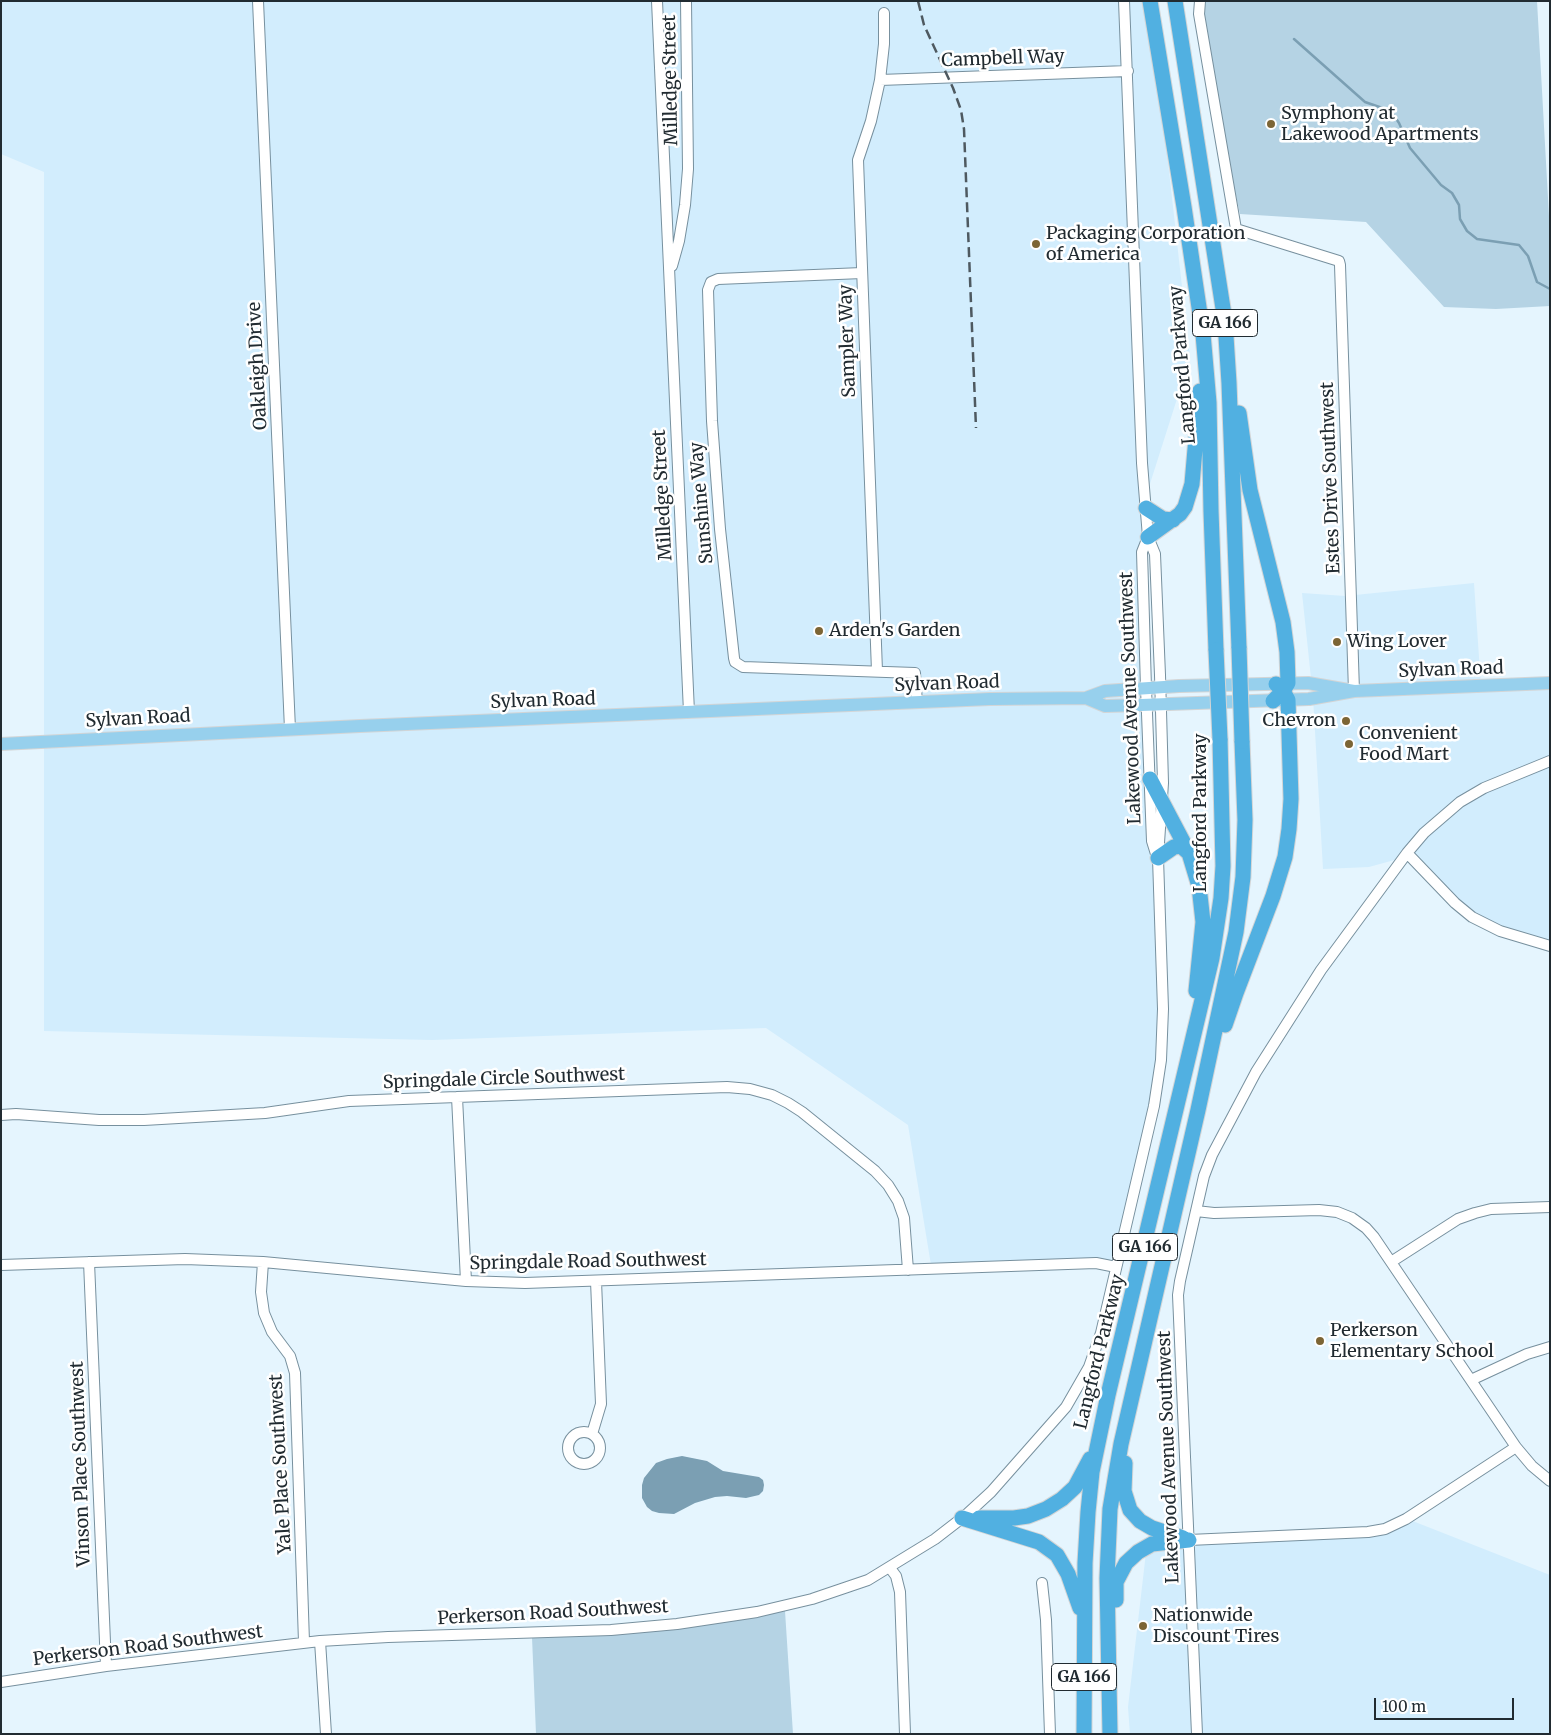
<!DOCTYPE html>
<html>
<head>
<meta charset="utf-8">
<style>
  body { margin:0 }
  #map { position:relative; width:1551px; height:1735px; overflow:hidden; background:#e5f5fe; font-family:Merriweather,serif }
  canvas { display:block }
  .frame { position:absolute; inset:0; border:2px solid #212b31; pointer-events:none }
  .scale { position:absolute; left:1374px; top:1698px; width:140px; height:22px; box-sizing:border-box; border:2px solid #212b31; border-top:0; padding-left:6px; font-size:15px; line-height:18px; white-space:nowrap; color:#212b31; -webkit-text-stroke:4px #fff; paint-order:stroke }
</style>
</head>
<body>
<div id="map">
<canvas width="1551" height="1735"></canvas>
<div class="frame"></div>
<div class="scale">100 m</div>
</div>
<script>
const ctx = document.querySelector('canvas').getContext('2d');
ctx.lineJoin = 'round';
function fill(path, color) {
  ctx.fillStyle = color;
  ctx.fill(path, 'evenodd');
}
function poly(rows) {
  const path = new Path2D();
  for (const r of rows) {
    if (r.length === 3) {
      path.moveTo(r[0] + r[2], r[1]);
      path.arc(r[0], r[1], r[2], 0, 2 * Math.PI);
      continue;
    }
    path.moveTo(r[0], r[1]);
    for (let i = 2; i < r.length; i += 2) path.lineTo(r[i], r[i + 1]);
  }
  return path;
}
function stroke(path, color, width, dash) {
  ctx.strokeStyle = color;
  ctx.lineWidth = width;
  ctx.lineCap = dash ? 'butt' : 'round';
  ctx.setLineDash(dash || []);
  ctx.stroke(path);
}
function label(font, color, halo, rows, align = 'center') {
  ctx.font = font + ' Merriweather,serif';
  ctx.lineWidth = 5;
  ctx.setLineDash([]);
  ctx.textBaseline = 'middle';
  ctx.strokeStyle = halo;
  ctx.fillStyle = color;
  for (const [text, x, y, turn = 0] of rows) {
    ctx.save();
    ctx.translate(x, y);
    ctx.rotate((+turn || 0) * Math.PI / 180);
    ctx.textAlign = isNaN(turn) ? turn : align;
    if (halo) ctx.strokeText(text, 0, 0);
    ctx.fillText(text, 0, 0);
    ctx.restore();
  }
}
const built = poly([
  [1,1,1142,1,1159,82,1190,358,1141,512,1161,1077,1111,1260,931,1265,908,1125,766,1028,432,1040,44,1031,44,172,1,154],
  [1474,583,1481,687,1550,684,1550,945,1472,913,1416,854,1369,867,1323,869,1313,697,1302,593,1345,596],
  [1405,1518,1550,1575,1550,1734,1130,1734,1128,1707,1147,1544,1349,1532]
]);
const green = poly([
  [1197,1,1537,1,1550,234,1550,306,1496,309,1444,307,1366,222,1240,214,1212,90],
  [785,1611,793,1734,536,1734,532,1637]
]);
const water = poly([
  [682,1456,707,1461,723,1471,759,1477,763,1480,764,1485,763,1491,759,1495,746,1498,727,1496,715,1497,695,1503,674,1514,659,1513,652,1511,647,1507,642,1498,642,1485,644,1478,656,1463,667,1459]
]);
const stream = poly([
  [1294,39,1365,102,1391,111,1399,123,1410,148,1441,185,1452,193,1459,205,1460,219,1467,231,1477,239,1519,245,1528,256,1537,282,1550,289]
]);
const minor = poly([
  [258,1,290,729],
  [657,1,689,712],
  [1200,1,1199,14,1236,229,1339,261,1340,265,1354,691],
  [880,80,1128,71],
  [672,266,679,241,685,205,688,169,686,1],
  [862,273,718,279,711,282,708,290,712,421,720,529,734,658,735,662,743,667,915,673,917,703],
  [1148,537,1142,552,1146,688,1152,841,1156,854],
  [877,671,858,160,871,121,880,80,884,44,884,13],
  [1407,853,1455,903,1472,917,1500,931,1550,946],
  [457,1097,466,1281],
  [1,1115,16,1114,99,1120,144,1120,265,1113,349,1101,727,1087,750,1089,772,1095,788,1103,802,1112,875,1171,888,1185,898,1201,904,1218,908,1270],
  [1196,1211,1214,1213,1319,1210,1337,1212,1352,1218,1366,1228,1374,1237,1516,1447,1532,1466,1550,1481],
  [89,1262,106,1666],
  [263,1262,261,1292,264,1313,272,1332,290,1356,295,1373,304,1642],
  [1391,1262,1458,1219,1475,1213,1491,1209,1550,1207],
  [1,1265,185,1259,263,1262,466,1281,525,1283,1096,1263,1116,1267],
  [1471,1380,1527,1354,1550,1347],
  [584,1448,16],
  [592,1434,601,1404,596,1281],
  [1189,1540,1368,1532,1385,1529,1406,1519,1516,1447],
  [890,1568,896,1576,900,1592,905,1734],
  [1042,1583,1046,1620,1050,1734],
  [320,1641,326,1734],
  [1,1682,106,1666,320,1641,388,1637,611,1630,677,1624,757,1612,812,1599,868,1580,935,1539,966,1515,991,1492,1066,1407,1089,1367,1101,1333,1154,1106,1161,1060,1163,1009,1158,858,1163,783,1160,675,1155,554,1148,537,1142,463,1124,1],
  [1197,1734,1178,1295,1180,1281,1204,1176,1212,1155,1256,1072,1321,970,1407,853,1424,833,1460,802,1484,788,1550,761]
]);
const major = poly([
  [1086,698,1105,706,1141,705,1309,699,1354,691,1550,683],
  [1,744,360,726,990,699,1086,698,1105,691,1179,686,1308,683,1354,691]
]);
const highway = poly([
  [1150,1,1184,207,1203,334,1209,403,1211,511,1216,650],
  [1175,1,1225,321,1229,383,1239,648],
  [1239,413,1250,490,1283,622,1287,652,1288,683,1283,691,1273,701],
  [1146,508,1163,519,1173,520],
  [1148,537,1180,514,1185,507,1192,484,1200,391],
  [1150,779,1189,853,1199,886,1203,922,1196,991],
  [1158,858,1174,847,1181,846,1189,853],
  [1225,1025,1236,993,1273,896,1285,857,1289,829,1291,799,1288,700,1283,691,1276,684],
  [1125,1463,1124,1491,1130,1510,1140,1521,1152,1528,1183,1538],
  [962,1518,1039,1542,1057,1555,1068,1574,1080,1608],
  [979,1518,1014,1518,1028,1516,1046,1509,1062,1499,1075,1487,1090,1459],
  [1116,1600,1116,1582,1126,1563,1138,1552,1152,1544,1189,1540],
  [1084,1734,1085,1563,1088,1512,1092,1472,1108,1395,1212,958,1221,898,1223,866,1220,739],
  [1110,1734,1107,1578,1110,1509,1121,1444,1198,1110,1236,932,1243,877,1245,820,1242,741]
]);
const rail = poly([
  [918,1,924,25,953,88,961,110,964,129,976,428]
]);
const highwayBridge = poly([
  [1239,648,1242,741],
  [1216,650,1220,739]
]);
const markers = [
  [1271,124,5,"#7c6535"],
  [1036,244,5,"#7c6535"],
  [819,631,5,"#7c6535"],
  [1337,642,5,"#7c6535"],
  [1346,721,5,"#7c6535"],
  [1349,744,5,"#7c6535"],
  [1320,1341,5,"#7c6535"],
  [1143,1626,5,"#7c6535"]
];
const shields = [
  [1225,323,65],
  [1145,1247,65],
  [1084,1677,65]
];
const shieldNames = [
  ["GA 166",1225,323],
  ["GA 166",1145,1247],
  ["GA 166",1084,1677]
];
const streetNames = [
  ["Campbell Way",1003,59,-2],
  ["Milledge Street",671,80,-91],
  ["Sampler Way",848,341,-92],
  ["Langford Parkway",1183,365,-95],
  ["Oakleigh Drive",258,366,-93],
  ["Estes Drive Southwest",1331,478,-92],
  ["Milledge Street",663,495,-93],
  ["Sunshine Way",702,503,-95],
  ["Sylvan Road",1451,670,-2],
  ["Sylvan Road",947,684,-2],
  ["Lakewood Avenue Southwest",1131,698,-92],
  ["Sylvan Road",543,701,-2],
  ["Sylvan Road",138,719,-3],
  ["Langford Parkway",1201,813,-90],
  ["Springdale Circle Southwest",504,1079,-2],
  ["Springdale Road Southwest",588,1262,-1],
  ["Langford Parkway",1100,1352,-76],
  ["Lakewood Avenue Southwest",1169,1457,-92],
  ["Vinson Place Southwest",81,1464,-92],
  ["Yale Place Southwest",281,1464,-93],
  ["Perkerson Road Southwest",553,1613,-3],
  ["Perkerson Road Southwest",148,1646,-7]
];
const poiNames = [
  ["Symphony at",1281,114],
  ["Lakewood Apartments",1281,135],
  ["Packaging Corporation",1046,234],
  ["of America",1046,255],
  ["Arden's Garden",829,631],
  ["Wing Lover",1347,642],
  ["Chevron",1336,721,"right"],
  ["Convenient",1359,734],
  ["Food Mart",1359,755],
  ["Perkerson",1330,1331],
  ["Elementary School",1330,1352],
  ["Nationwide",1153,1616],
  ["Discount Tires",1153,1637]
];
fill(built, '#d2edfd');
fill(green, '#b5d3e4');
fill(water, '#7b9fb3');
stroke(stream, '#7b9fb3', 2.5);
stroke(minor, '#77909e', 12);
stroke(major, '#d3d5d6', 14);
stroke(highway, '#d3d5d6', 17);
stroke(minor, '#fff', 10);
stroke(major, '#97d0ed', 12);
stroke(highway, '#51b0e1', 15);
stroke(rail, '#4e5960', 2.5, [10, 5]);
stroke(highwayBridge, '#d3d5d6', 17, []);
stroke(highwayBridge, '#51b0e1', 15);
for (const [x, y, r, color] of markers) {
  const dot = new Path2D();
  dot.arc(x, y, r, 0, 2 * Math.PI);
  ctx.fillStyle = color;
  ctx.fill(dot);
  stroke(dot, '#fff', 2);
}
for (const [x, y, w] of shields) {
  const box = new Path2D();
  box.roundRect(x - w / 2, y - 13.5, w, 27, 4);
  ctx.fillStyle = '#fff';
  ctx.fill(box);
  stroke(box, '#212b31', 1);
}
label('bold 16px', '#212b31', null, shieldNames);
label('18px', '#212b31', '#fff', streetNames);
label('18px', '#212b31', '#fff', poiNames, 'left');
</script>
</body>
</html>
